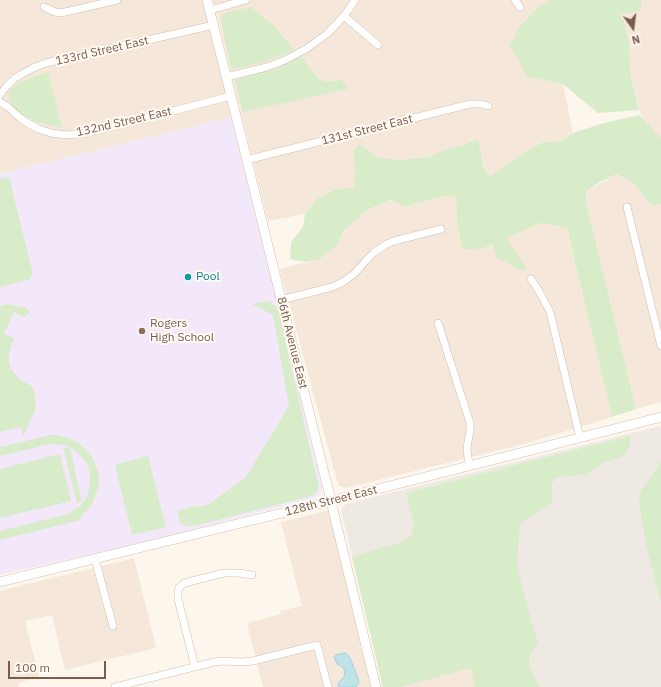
<!DOCTYPE html>
<html>
<head>
<meta charset="utf-8">
<style>
  body { margin:0 }
  #map { position:relative; width:661px; height:687px; overflow:hidden; background:#fdf6ec; font-family:"IBM Plex Sans",sans-serif }
  canvas { display:block }
  .north { position:absolute; left:613px; top:8px; width:40px; height:40px; -webkit-text-stroke:3px #fffaf3; paint-order:stroke; rotate:166deg; font-size:11px; font-weight:700; line-height:16px; text-align:center; color:#7a5c4d }
  .north::after { content:''; display:block; margin:auto; width:14px; height:18px; background:#7a5c4d; clip-path:polygon(50% 0,100% 100%,50% 72%,0 100%) }
  .scale { position:absolute; left:8px; top:661px; width:98px; height:18px; box-sizing:border-box; border:2px solid #7a5c4d; border-top:0; padding-left:5px; font-size:12px; line-height:14px; white-space:nowrap; color:#7a5c4d; -webkit-text-stroke:3px #fffaf3; paint-order:stroke }
</style>
</head>
<body>
<div id="map">
<canvas width="661" height="687"></canvas>
<div class="north">N</div>
<div class="scale">100 m</div>
</div>
<script>
const ctx = document.querySelector('canvas').getContext('2d');
ctx.lineJoin = 'round';
function fill(path, color) {
  ctx.fillStyle = color;
  ctx.fill(path, 'evenodd');
}
function poly(rows) {
  const path = new Path2D();
  for (const r of rows) {
    path.moveTo(r[0], r[1]);
    for (let i = 2; i < r.length; i += 2) path.lineTo(r[i], r[i + 1]);
  }
  return path;
}
function stroke(path, color, width, dash) {
  ctx.strokeStyle = color;
  ctx.lineWidth = width;
  ctx.lineCap = dash ? 'butt' : 'round';
  ctx.setLineDash(dash || []);
  ctx.stroke(path);
}
function label(font, color, halo, rows, align = 'center') {
  ctx.font = font + ' "IBM Plex Sans",sans-serif';
  ctx.lineWidth = 4;
  ctx.setLineDash([]);
  ctx.textBaseline = 'middle';
  ctx.strokeStyle = halo;
  ctx.fillStyle = color;
  for (const [text, x, y, turn = 0] of rows) {
    ctx.save();
    ctx.translate(x, y);
    ctx.rotate((+turn || 0) * Math.PI / 180);
    ctx.textAlign = isNaN(turn) ? turn : align;
    if (halo) ctx.strokeText(text, 0, 0);
    ctx.fillText(text, 0, 0);
    ctx.restore();
  }
}
const residential = poly([
  [0,0,204,0,233,117,0,174],
  [213,0,549,0,539,6,528,77,563,84,573,133,561,141,543,142,525,152,490,176,483,167,477,139,460,146,442,151,428,157,402,160,378,158,353,150,355,169,354,189,336,189,318,198,305,214,268,221],
  [615,0,661,0,661,194,630,72,629,42,624,21,619,15],
  [617,174,635,185,645,199,661,196,661,402,636,409,587,206,586,191],
  [456,195,457,223,484,248,541,223,567,228,612,417,524,444,346,488,339,486,337,481,280,269,320,259,336,246,344,231,367,210,392,200,405,207,435,198],
  [330,510,374,687,263,687,247,623,281,614,280,611,302,606,281,522],
  [134,558,156,648,65,670,52,615,25,621,39,677,18,683,19,687,0,687,0,591],
  [471,668,475,687,401,687]
]);
const industrial = poly([
  [660,426,661,430,661,687,475,687,471,668,401,687,383,687,341,510,346,504]
]);
const education = poly([
  [233,117,322,488,320,494,316,497,164,538,0,575,0,174]
]);
const green = poly([
  [549,0,641,0,641,10,619,15,624,21,629,42,630,72,639,110,598,113,563,84,528,77,510,46,520,26,539,6],
  [251,7,275,27,293,49,288,53,266,61,248,66,231,69,223,31,221,16,225,13],
  [301,56,310,69,319,79,327,82,341,80,348,89,243,112,235,80,277,68,295,60],
  [48,72,62,128,37,122,26,117,12,106,9,98,8,94,11,89,19,83,36,76],
  [639,115,661,138,661,204,654,205,645,199,635,185,617,174,600,182,586,191,587,206,636,409,612,417,567,228,541,223,484,248,463,250,457,223,456,195,435,198,405,207,391,200,367,210,344,231,336,246,320,259,305,262,290,259,291,242,303,227,305,214,318,198,336,189,354,188,355,169,353,150,360,144,378,158,402,160,428,157,442,151,460,146,478,139,483,167,490,176,525,152,543,142,561,141,573,133,604,123],
  [9,177,33,274,29,280,0,287,0,179],
  [507,238,526,268,523,271,497,258,493,244],
  [268,301,272,303,278,309,319,488,318,490,314,495,300,499,194,526,186,526,180,522,177,511,193,506,198,507,209,504,246,477,289,406,273,315,252,304],
  [8,304,18,306,26,308,30,312,24,317,14,312,4,334,14,338,9,353,9,361,11,369,19,379,32,386,34,389,36,408,23,437,21,427,0,432,0,306],
  [51,435,59,435,74,440,80,444,91,455,98,470,99,477,99,485,94,500,90,507,80,517,81,520,0,540,0,531,68,514,79,507,87,497,90,484,90,472,88,466,80,455,70,447,64,445,51,444,0,456,0,447],
  [630,436,630,445,626,454,621,457,604,462,585,475,567,476,556,478,551,484,553,499,550,504,520,523,517,566,533,628,538,641,535,648,530,656,529,667,538,684,541,687,475,687,471,668,401,687,383,687,352,557,402,542,411,536,414,525,406,493],
  [63,447,70,448,82,502,77,503],
  [60,454,71,501,0,518,0,469],
  [148,456,166,527,132,535,115,465],
  [661,462,661,603,646,545,639,501,641,490]
]);
const water = poly([
  [345,653,347,654,350,658,358,678,359,682,358,685,355,687,339,687,338,685,338,683,344,677,345,672,343,667,337,664,334,657,336,655,345,653]
]);
const street = poly([
  [515,0,520,7],
  [44,7,55,12,61,13,117,0],
  [210,10,246,0],
  [344,16,378,45],
  [226,77,267,67,285,60,306,49,327,34,344,16,355,0],
  [0,95,6,87,15,78,33,68,46,63,214,25],
  [0,102,8,107,20,118,29,124,39,129,51,133,67,135,88,133,231,96],
  [246,160,470,104,481,104,488,106],
  [627,207,661,346],
  [531,279,539,291,550,312,580,438],
  [281,300,332,287,343,282,354,274,373,253,387,244,394,241,441,229],
  [438,323,470,423,470,430,467,448,469,466],
  [95,559,113,626],
  [195,667,178,599,178,593,179,588,183,584,188,582,224,573,238,573,252,575],
  [115,687,214,662,224,661,242,662,253,661,317,645,328,687]
]);
const secondary = poly([
  [207,0,231,96,331,501,342,547,376,687],
  [0,582,319,504,661,417]
]);
const markers = [
  [188,277,4,"#0f9aa8"],
  [142,331,4,"#8d6e63"]
];
const streetNames = [
  ["133rd Street East",102,51,-13],
  ["132nd Street East",124,122,-13],
  ["131st Street East",367,130,-14],
  ["86th Avenue East",292,343,76],
  ["128th Street East",331,501,-14]
];
const cultureNames = [
  ["Pool",196,277]
];
const educationNames = [
  ["Rogers",150,324],
  ["High School",150,338]
];
fill(residential, '#f5e8da');
fill(industrial, '#efe9e4');
fill(education, '#f3e8fa');
fill(green, '#d8ecc9');
fill(water, '#bfe3e8');
stroke(water, '#a5d3da', 1);
stroke(street, '#d1beb0', 8);
stroke(secondary, '#d6c0b0', 10);
stroke(street, '#fff', 7);
stroke(secondary, '#fff', 9);
for (const [x, y, r, color] of markers) {
  const dot = new Path2D();
  dot.arc(x, y, r, 0, 2 * Math.PI);
  ctx.fillStyle = color;
  ctx.fill(dot);
  stroke(dot, '#fffaf3', 1.5);
}
label('12px', '#7a5c4d', '#fffaf3', streetNames);
label('12px', '#0d838f', '#fffaf3', cultureNames, 'left');
label('12px', '#785e54', '#fffaf3', educationNames, 'left');
</script>
</body>
</html>
